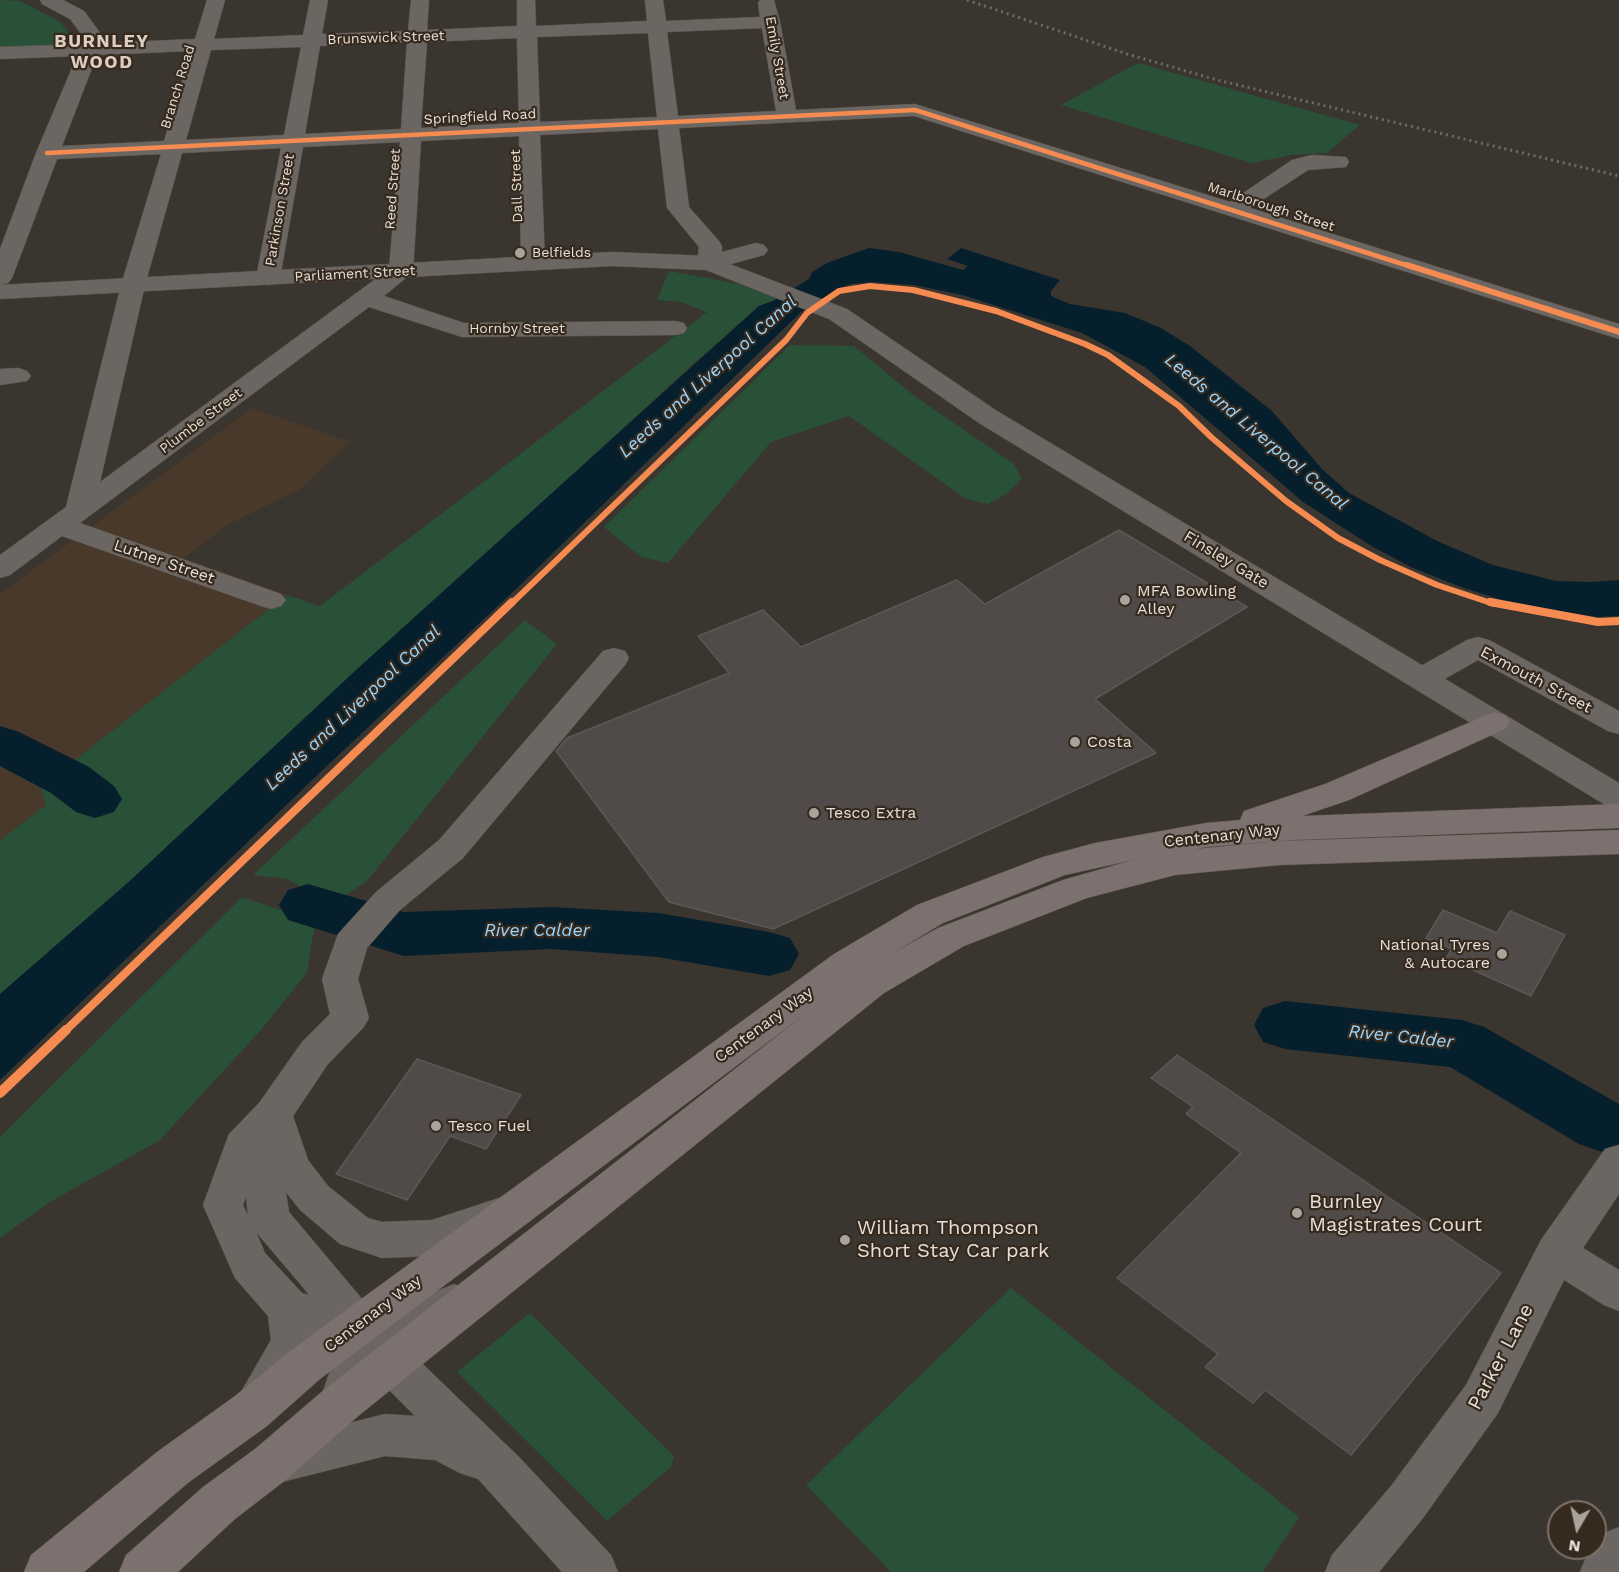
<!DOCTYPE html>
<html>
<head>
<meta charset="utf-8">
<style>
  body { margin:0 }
  #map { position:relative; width:1619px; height:1572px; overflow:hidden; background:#3b352f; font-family:"Work Sans",sans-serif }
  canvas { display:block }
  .north { position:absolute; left:1547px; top:1500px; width:60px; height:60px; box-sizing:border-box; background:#362a1f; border:2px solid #7c7269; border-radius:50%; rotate:189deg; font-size:16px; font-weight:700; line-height:24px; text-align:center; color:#e6ded7 }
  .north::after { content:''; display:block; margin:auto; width:21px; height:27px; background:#aaa39c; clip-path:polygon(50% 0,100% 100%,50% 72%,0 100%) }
</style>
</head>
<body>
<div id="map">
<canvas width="1619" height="1572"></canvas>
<div class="north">N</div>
</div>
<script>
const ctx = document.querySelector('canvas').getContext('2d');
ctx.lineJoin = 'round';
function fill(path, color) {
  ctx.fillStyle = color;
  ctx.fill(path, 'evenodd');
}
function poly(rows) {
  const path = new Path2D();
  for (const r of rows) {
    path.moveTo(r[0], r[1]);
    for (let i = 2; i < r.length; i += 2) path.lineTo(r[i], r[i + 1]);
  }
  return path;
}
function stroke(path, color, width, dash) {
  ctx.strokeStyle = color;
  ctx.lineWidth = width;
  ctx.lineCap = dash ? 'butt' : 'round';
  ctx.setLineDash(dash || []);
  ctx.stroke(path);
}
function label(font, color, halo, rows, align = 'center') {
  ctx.font = font + ' "Work Sans",sans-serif';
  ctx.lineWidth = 4.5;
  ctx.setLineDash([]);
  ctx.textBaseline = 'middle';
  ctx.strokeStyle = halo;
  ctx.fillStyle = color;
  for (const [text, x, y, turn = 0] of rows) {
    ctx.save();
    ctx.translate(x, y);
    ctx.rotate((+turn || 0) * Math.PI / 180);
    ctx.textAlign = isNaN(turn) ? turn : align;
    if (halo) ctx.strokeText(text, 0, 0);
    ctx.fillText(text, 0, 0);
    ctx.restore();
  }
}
const built = poly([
  [252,408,350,442,300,489,227,525,184,558,287,595,40,787,46,805,0,840,0,594]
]);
const green = poly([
  [0,0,21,1,60,22,80,46,0,49],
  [1138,63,1360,125,1327,153,1292,155,1252,163,1061,105],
  [669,271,739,284,777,299,759,306,693,364,132,879,0,994,0,840,46,805,40,787,287,595,320,606,707,312,681,302,657,300],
  [790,345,854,346,913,395,1014,464,1022,479,1006,494,988,504,966,499,849,416,771,442,668,563,641,557,604,527],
  [525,620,557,644,367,881,332,904,287,879,253,875],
  [242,897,315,922,307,973,260,1031,160,1140,50,1202,0,1238,0,1137],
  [1011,1288,1299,1517,1263,1572,891,1572,806,1485],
  [530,1313,674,1456,671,1467,607,1521,457,1372]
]);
const water = poly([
  [869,248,899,252,963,270,968,266,947,259,961,248,1060,280,1051,291,1051,296,1070,304,1125,313,1161,328,1190,346,1272,411,1322,469,1349,493,1437,541,1493,565,1556,581,1590,582,1619,580,1619,616,1597,617,1515,604,1461,587,1413,568,1373,547,1303,502,1145,367,1082,333,962,295,914,285,871,282,851,284,837,289,801,312,515,590,331,762,0,1080,0,994,132,879,356,670,759,306,773,301,809,279,812,272,827,263]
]);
const river = poly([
  [0,726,19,732,89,767,114,786,122,799,114,812,95,818,76,812,51,793,0,766,0,726],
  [308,884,404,912,551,907,658,913,769,932,790,938,799,954,790,970,769,976,658,957,551,949,404,956,288,920,279,905,288,890,308,884],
  [1285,1001,1462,1020,1484,1027,1619,1104,1619,1146,1602,1152,1579,1144,1450,1067,1285,1049,1263,1042,1254,1025,1263,1008,1285,1001]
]);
const building = poly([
  [1119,530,1247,607,1095,699,1156,753,773,929,669,902,556,751,567,738,729,673,698,636,763,610,801,647,957,580,985,604,1119,530],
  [1443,910,1497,933,1510,911,1565,935,1531,996,1446,958,1452,949,1426,938,1443,910],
  [1177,1055,1501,1273,1351,1455,1265,1390,1253,1403,1205,1367,1218,1354,1117,1278,1241,1153,1186,1114,1193,1107,1151,1078,1177,1055],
  [417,1059,521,1095,486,1149,450,1136,407,1200,336,1174,417,1059]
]);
const street = poly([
  [40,0,63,0,84,11,104,38,102,43,195,39,207,0,225,0,214,39,303,35,310,0,328,0,322,34,408,31,411,0,429,0,427,30,517,26,517,0,535,0,536,26,647,21,645,0,663,0,666,21,760,17,758,3,760,0,774,0,780,22,796,110,915,104,1230,202,1292,160,1312,155,1346,157,1349,162,1346,167,1308,170,1250,208,1619,324,1619,339,914,116,679,128,689,207,719,241,722,246,722,252,756,243,764,245,768,250,764,255,709,270,701,268,697,263,699,247,667,208,658,129,540,135,545,263,541,268,533,270,525,268,521,263,519,136,421,141,413,272,384,296,464,323,675,321,684,323,687,328,684,333,675,335,462,337,369,307,80,523,281,594,286,600,281,606,271,609,261,606,62,536,10,575,0,578,0,555,66,507,121,285,161,154,57,159,12,278,8,283,0,285,0,249,36,153,77,56,0,59,0,47,82,44,84,38,70,19,42,4,40,0],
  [762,28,776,111,678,116,667,32,762,28],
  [648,33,657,117,540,122,537,37,648,33],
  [517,38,519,123,421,128,427,42,517,38],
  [407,42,401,129,305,134,320,46,407,42],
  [301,47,284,135,186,140,211,50,301,47],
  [191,51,164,141,62,146,97,55,191,51],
  [400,142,389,269,100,482,145,285,182,153,281,148,256,278,260,283,268,285,276,283,280,278,303,147,400,142],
  [18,368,27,371,31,376,27,381,0,385,0,369,18,368],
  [1478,637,1489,640,1619,711,1619,734,1608,731,1478,660,1434,685,1423,688,1412,685,1408,678,1412,671,1467,640,1478,637],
  [614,648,625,651,629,658,625,665,463,858,400,910,367,948,358,979,369,1018,363,1028,328,1064,293,1116,308,1160,328,1186,368,1218,382,1222,432,1220,499,1198,513,1203,519,1215,513,1227,432,1256,382,1258,340,1244,300,1210,286,1192,289,1212,368,1306,406,1304,454,1284,469,1290,475,1303,469,1316,423,1336,401,1343,520,1458,611,1555,618,1572,562,1572,478,1479,460,1473,435,1460,385,1456,274,1484,258,1478,251,1463,258,1448,274,1442,385,1414,415,1416,373,1374,357,1417,341,1423,325,1417,319,1403,334,1359,336,1339,314,1334,315,1343,308,1357,279,1406,263,1412,247,1406,241,1392,271,1340,268,1316,235,1278,203,1205,229,1134,259,1103,302,1042,330,1014,322,979,338,934,376,892,439,840,603,651,614,648],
  [246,1197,248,1216,243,1205,246,1197],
  [256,1232,301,1285,309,1295,302,1293,265,1253,256,1232],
  [1619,1145,1619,1194,1583,1248,1619,1270,1619,1311,1604,1305,1564,1280,1498,1413,1423,1518,1379,1572,1325,1572,1332,1555,1391,1486,1466,1385,1541,1240,1605,1149,1619,1145],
  [1619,1527,1619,1572,1580,1572,1587,1555,1592,1548,1595,1548,1602,1534,1619,1527]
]);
const secondary = poly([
  [612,252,709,256,847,309,997,411,1619,783,1619,809,1607,806,979,423,829,319,706,270,612,266,0,299,0,285,612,252]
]);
const primary = poly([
  [1494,712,1505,715,1510,722,1505,729,1349,800,1302,816,1619,804,1619,828,1292,840,1206,847,1195,849,1280,841,1619,830,1619,854,1280,865,1175,875,1087,898,964,946,884,993,357,1417,287,1479,235,1519,178,1572,119,1572,126,1555,203,1487,255,1449,325,1389,804,1015,320,1379,267,1426,189,1482,84,1572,24,1572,31,1555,157,1452,235,1396,290,1351,834,954,917,905,1043,857,1095,843,1206,823,1240,820,1244,811,1325,784,1494,712],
  [1133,860,1063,880,938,928,893,953,943,923,1065,875,1133,860]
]);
const rail = poly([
  [967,0,1127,54,1217,80,1619,176]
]);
const cyclewayFar3 = poly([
  [47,153,915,110,1412,267]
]);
const cyclewayFar2 = poly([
  [1407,265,1619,332],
  [511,604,786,340,807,313,839,291,870,286,913,290,996,311,1085,344,1108,355,1179,406,1211,437,1286,501,1338,538,1380,560,1437,585,1494,604]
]);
const cyclewayFar1 = poly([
  [1490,602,1598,622,1619,621],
  [65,1031,512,602]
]);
const cycleway = poly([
  [0,1093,66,1030]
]);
const markers = [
  [520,253,6,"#aaa39c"],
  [1125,600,6,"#aaa39c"],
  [1075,742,6,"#aaa39c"],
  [814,813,6,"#aaa39c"],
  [1502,954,6,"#aaa39c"],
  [436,1126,6,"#aaa39c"],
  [1297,1213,6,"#aaa39c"],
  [845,1240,6,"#aaa39c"]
];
const farStreetnames = [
  ["Brunswick Street",386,38,-2],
  ["Emily Street",777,58,80],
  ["Branch Road",178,87,-73],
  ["Springfield Road",480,117,-3],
  ["Dall Street",517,186,-92],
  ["Reed Street",393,189,-86],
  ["Marlborough Street",1271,207,18],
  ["Parkinson Street",280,210,-80],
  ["Parliament Street",355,274,-3],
  ["Hornby Street",517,329],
  ["Plumbe Street",201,421,-37]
];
const farPoinames = [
  ["Belfields",532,253]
];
const streetNames = [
  ["Finsley Gate",1226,560,31],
  ["Lutner Street",164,562,19],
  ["Exmouth Street",1536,680,28],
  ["Centenary Way",1222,836,-6],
  ["Centenary Way",764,1025,-36],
  ["Centenary Way",373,1314,-37]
];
const poiNames = [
  ["MFA Bowling",1137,591],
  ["Alley",1137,609],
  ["Costa",1087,742],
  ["Tesco Extra",826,813],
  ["National Tyres",1490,945,"right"],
  ["& Autocare",1490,963,"right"],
  ["Tesco Fuel",448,1126]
];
const farDistrictnames = [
  ["BURNLEY",102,42],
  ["WOOD",102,63]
];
const waterNames = [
  ["Leeds and Liverpool Canal",708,377,-42],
  ["Leeds and Liverpool Canal",1256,432,40],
  ["Leeds and Liverpool Canal",353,708,-43],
  ["River Calder",537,931],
  ["River Calder",1401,1037,6]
];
const nearPoinames = [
  ["Burnley",1309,1202],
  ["Magistrates Court",1309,1225],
  ["William Thompson",857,1228],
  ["Short Stay Car park",857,1251]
];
const nearStreetnames = [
  ["Parker Lane",1501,1357,-62]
];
fill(built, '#49392a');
fill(green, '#285137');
fill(water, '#061f2d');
fill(river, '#061f2d');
fill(building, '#504a48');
stroke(building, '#5d5756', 1.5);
stroke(street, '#59534d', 1);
stroke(secondary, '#59534d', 1);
stroke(primary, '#59534d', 1);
fill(street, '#6b6661');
fill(secondary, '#6b6661');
fill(primary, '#7d716f');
stroke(rail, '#706b66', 3, [2, 4]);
stroke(cyclewayFar3, '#f68b52', 4.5);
stroke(cyclewayFar2, '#f68b52', 6);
stroke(cyclewayFar1, '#f68b52', 8);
stroke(cycleway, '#f68b52', 10);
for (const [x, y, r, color] of markers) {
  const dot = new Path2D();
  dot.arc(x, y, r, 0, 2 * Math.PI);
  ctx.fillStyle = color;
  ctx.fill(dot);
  stroke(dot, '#362a1f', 2);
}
label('14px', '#e6ded7', '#362a1f', farStreetnames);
label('14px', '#e6ded7', '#362a1f', farPoinames, 'left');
label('16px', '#e6ded7', '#362a1f', streetNames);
label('16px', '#e6ded7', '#362a1f', poiNames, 'left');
ctx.letterSpacing = '1.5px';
label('bold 18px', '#ddcdbf', '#362a1f', farDistrictnames);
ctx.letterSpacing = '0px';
label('italic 18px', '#97d6fe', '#362a1f', waterNames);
label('20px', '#e6ded7', '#362a1f', nearPoinames, 'left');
label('20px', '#e6ded7', '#362a1f', nearStreetnames);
</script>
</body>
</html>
